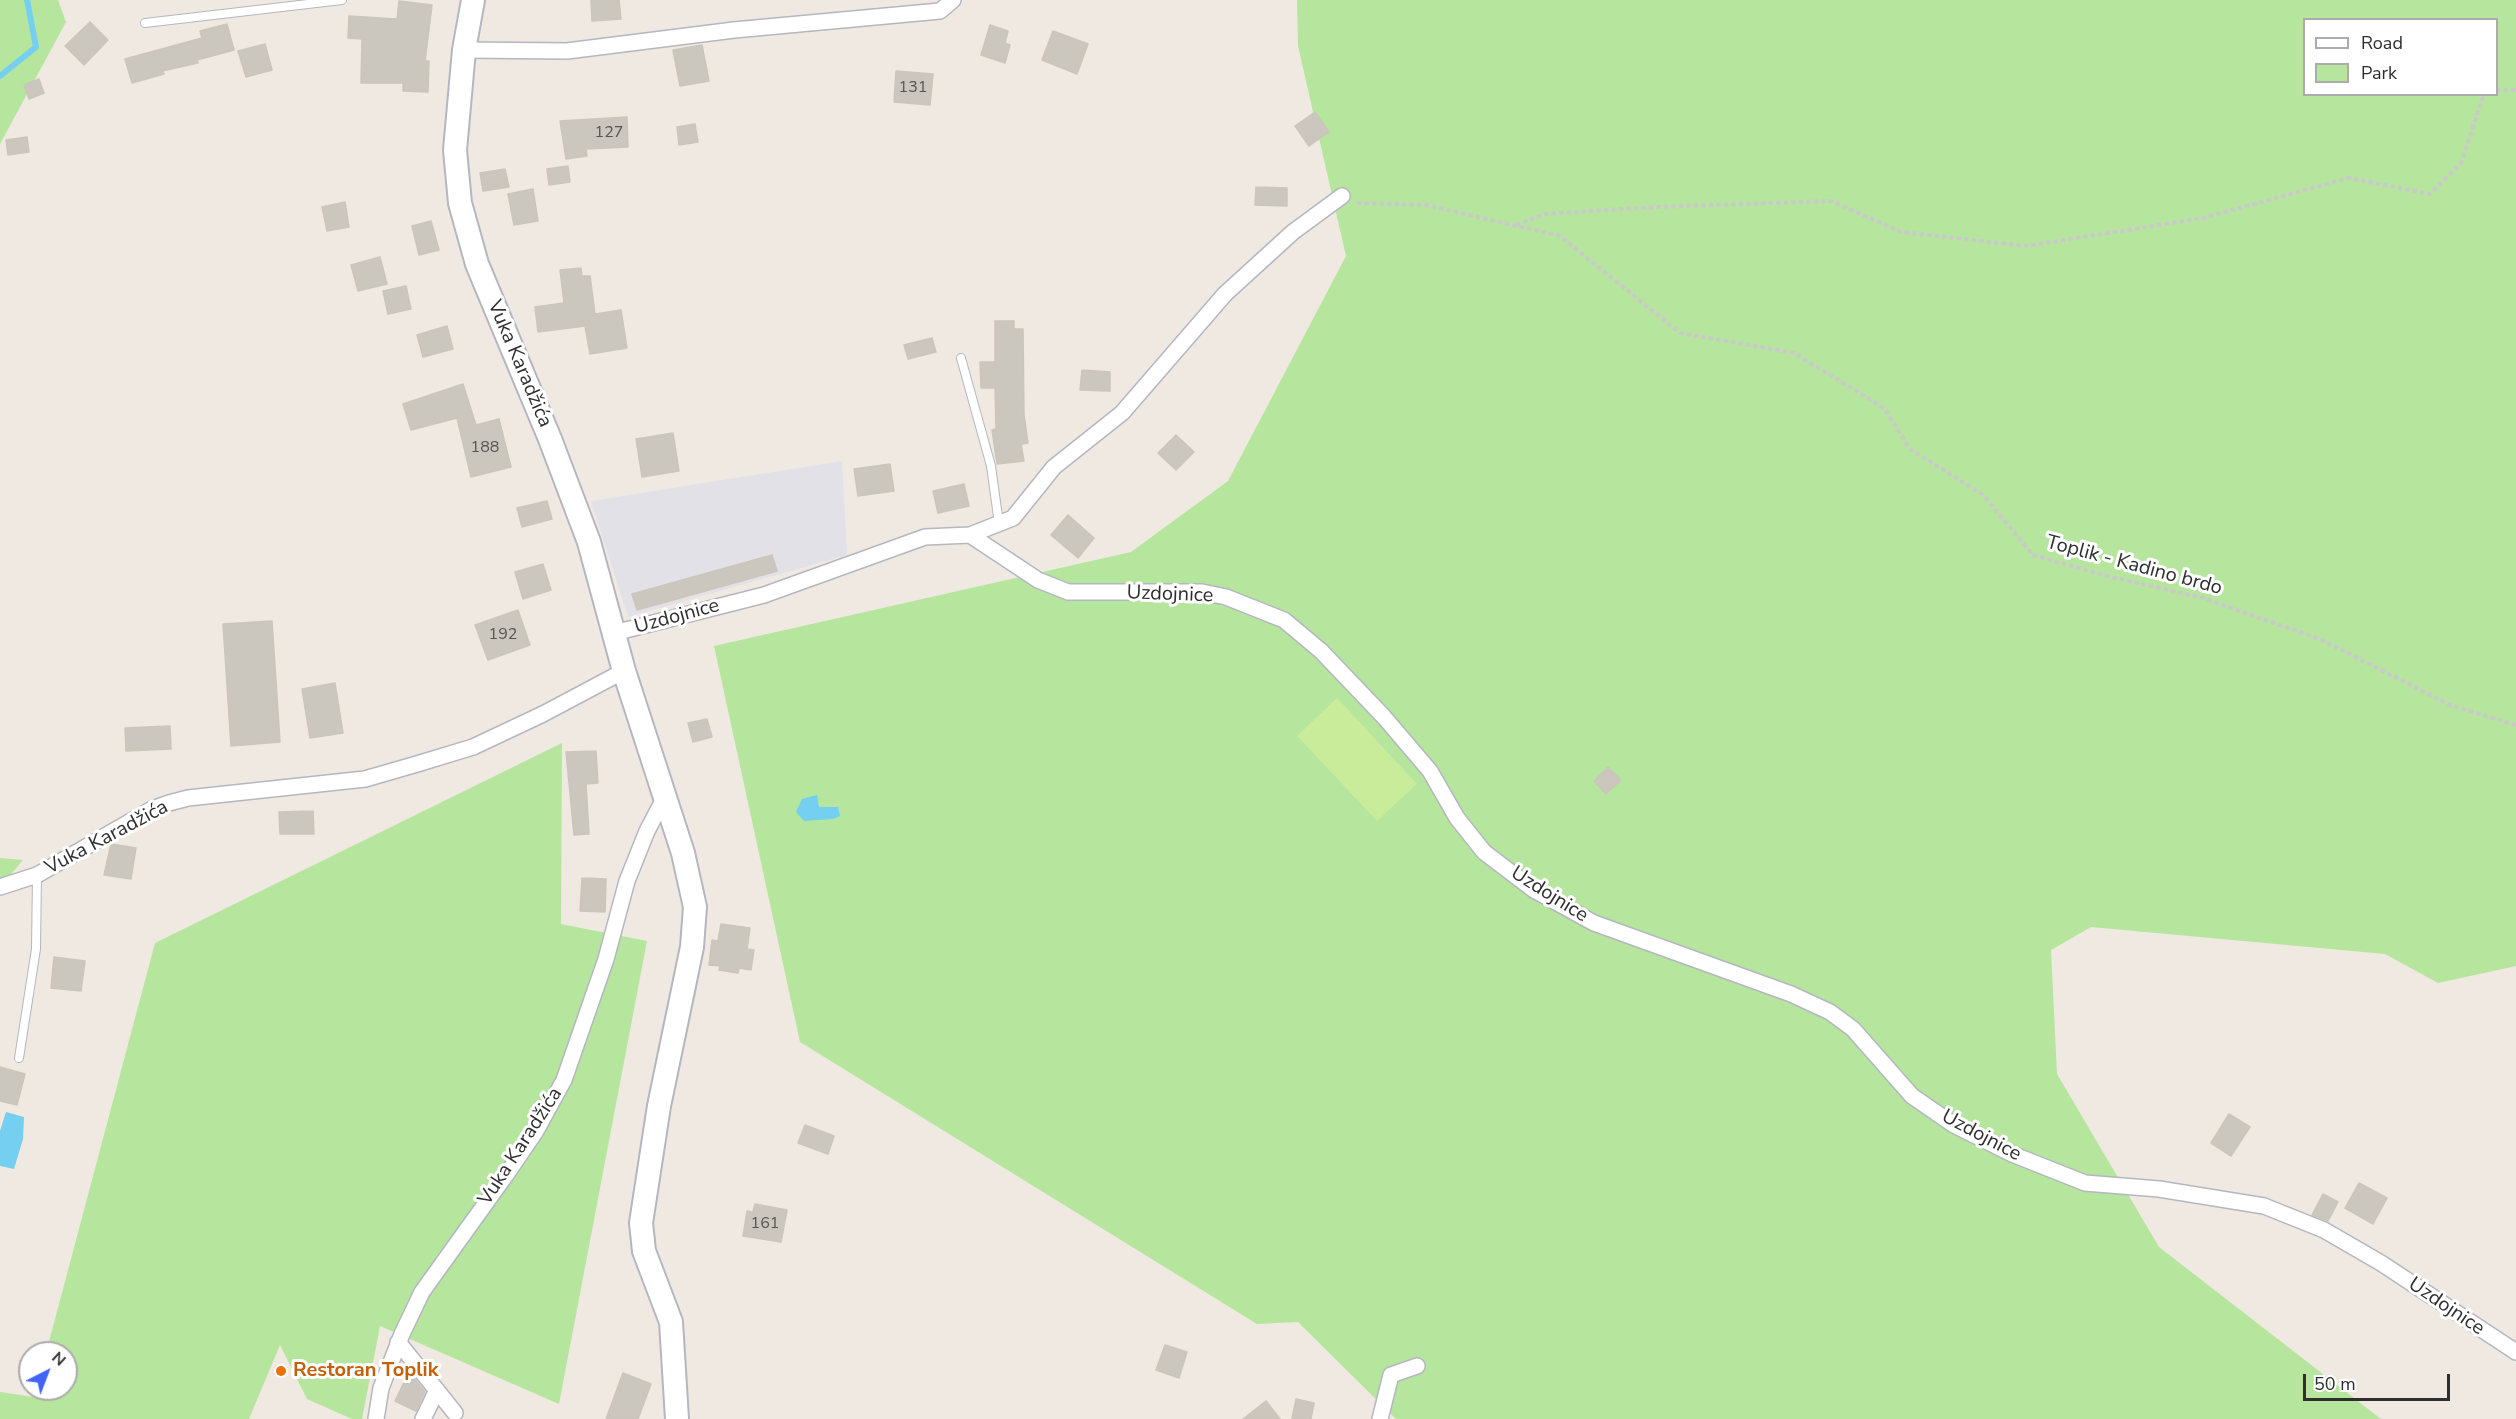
<!DOCTYPE html>
<html>
<head>
<meta charset="utf-8">
<style>
  body { margin:0 }
  #map { position:relative; width:2516px; height:1419px; overflow:hidden; background:#efe9e1; font-family:"Nunito Sans",sans-serif }
  canvas { display:block }
  .legend { position:absolute; left:2303px; top:18px; width:195px; height:78px; box-sizing:border-box; background:#fff; border:2px solid #ababab; margin:0; padding:8px 10px; list-style:none; font-size:18px; color:#2e2e2e }
  .legend li { display:flex; align-items:center; gap:12px; height:30px }
  .legend b { width:30px; border:2px solid #ababab }
  .north { position:absolute; left:18px; top:1341px; width:60px; height:60px; box-sizing:border-box; background:#fff; border:2px solid #ababab; border-radius:50%; rotate:42deg; font-size:16px; font-weight:700; line-height:24px; text-align:center; color:#2e2e2e }
  .north::after { content:''; display:block; margin:auto; width:21px; height:27px; background:#4264fb; clip-path:polygon(50% 0,100% 100%,50% 72%,0 100%) }
  .scale { position:absolute; left:2303px; top:1374px; width:147px; height:27px; box-sizing:border-box; border:3px solid #2e2e2e; border-top:0; padding-left:8px; font-size:18px; line-height:21px; white-space:nowrap; color:#2e2e2e; -webkit-text-stroke:4px #fff; paint-order:stroke }
</style>
</head>
<body>
<div id="map">
<canvas width="2516" height="1419"></canvas>
<ul class="legend">
<li><b style="height:8px;background:#fff"></b>Road</li>
<li><b style="height:16px;background:#b6e59e"></b>Park</li>
</ul>
<div class="north">N</div>
<div class="scale">50 m</div>
</div>
<script>
const ctx = document.querySelector('canvas').getContext('2d');
ctx.lineJoin = 'round';
function fill(path, color) {
  ctx.fillStyle = color;
  ctx.fill(path, 'evenodd');
}
function poly(rows) {
  const path = new Path2D();
  for (const r of rows) {
    path.moveTo(r[0], r[1]);
    for (let i = 2; i < r.length; i += 2) path.lineTo(r[i], r[i + 1]);
  }
  return path;
}
function stroke(path, color, width, dash) {
  ctx.strokeStyle = color;
  ctx.lineWidth = width;
  ctx.lineCap = dash ? 'butt' : 'round';
  ctx.setLineDash(dash || []);
  ctx.stroke(path);
}
function label(font, color, halo, rows, align = 'center') {
  ctx.font = font + ' "Nunito Sans",sans-serif';
  ctx.lineWidth = 6;
  ctx.setLineDash([]);
  ctx.textBaseline = 'middle';
  ctx.strokeStyle = halo;
  ctx.fillStyle = color;
  for (const [text, x, y, turn = 0] of rows) {
    ctx.save();
    ctx.translate(x, y);
    ctx.rotate((+turn || 0) * Math.PI / 180);
    ctx.textAlign = isNaN(turn) ? turn : align;
    if (halo) ctx.strokeText(text, 0, 0);
    ctx.fillText(text, 0, 0);
    ctx.restore();
  }
}
const industrial = poly([
  [842,461,847,555,628,617,591,501]
]);
const green = poly([
  [0,0,58,0,66,22,0,144],
  [1297,0,2516,0,2516,966,2438,983,2385,954,2091,927,2051,950,2057,1074,2159,1247,2381,1419,1396,1419,1298,1322,1257,1324,800,1042,714,646,1131,552,1228,481,1346,256,1298,46],
  [2304,20,2496,20,2496,94,2304,94],
  [562,743,561,924,647,941,559,1404,380,1326,362,1419,352,1419,307,1399,280,1345,249,1419,0,1419,0,1392,34,1397,37,1389,66,1389,66,1353,46,1353,155,943],
  [0,858,23,860,0,887]
]);
const pitch = poly([
  [1337,698,1417,784,1377,821,1297,736]
]);
const water = poly([
  [817,795,819,807,838,807,840,816,833,819,804,821,796,812,802,799],
  [6,1112,24,1117,23,1139,14,1169,0,1166,0,1131]
]);
const stream = poly([
  [0,76,36,47,27,0]
]);
const building = poly([
  [591,0,619,0,621,19,592,21,591,0],
  [399,1,432,5,425,61,429,61,428,92,403,91,403,83,361,83,362,39,348,38,349,16,397,19,399,1],
  [90,22,108,40,84,65,65,46,90,22],
  [227,24,234,50,197,60,198,63,162,71,164,74,132,83,125,59,202,38,200,31,227,24],
  [990,25,1008,31,1005,43,1010,45,1005,63,981,55,990,25],
  [1053,31,1088,44,1077,74,1042,60,1053,31],
  [265,44,272,70,246,77,238,51,265,44],
  [702,45,709,81,680,86,673,50,702,45],
  [896,71,933,74,930,105,894,102,896,71],
  [39,79,44,93,29,99,24,85,39,79],
  [1315,112,1329,132,1309,146,1295,126,1315,112],
  [627,117,628,147,586,149,587,156,566,159,560,121,627,117],
  [695,124,698,142,679,145,677,127,695,124],
  [27,137,29,152,8,155,6,140,27,137],
  [568,166,570,182,549,185,547,169,568,166],
  [505,169,509,187,483,191,480,173,505,169],
  [1256,187,1287,188,1287,206,1255,205,1256,187],
  [533,189,538,221,514,225,508,194,533,189],
  [345,202,349,227,327,231,322,207,345,202],
  [431,221,439,250,419,255,412,226,431,221],
  [380,257,387,284,358,291,351,265,380,257],
  [581,268,582,276,590,276,595,314,621,310,627,348,590,354,585,326,538,332,535,307,564,303,560,270,581,268],
  [406,286,411,309,388,314,383,291,406,286],
  [995,321,1014,321,1014,329,1023,329,1024,415,1028,443,1021,444,1024,461,997,464,992,430,996,429,995,388,981,388,980,362,995,362,995,321],
  [447,326,453,349,423,357,417,335,447,326],
  [932,338,936,352,908,359,904,345,932,338],
  [1082,370,1110,372,1110,391,1080,390,1082,370],
  [463,384,476,425,499,419,511,467,471,477,457,418,411,430,403,404,463,384],
  [673,433,679,471,642,477,636,439,673,433],
  [1176,435,1194,452,1176,470,1158,453,1176,435],
  [890,464,894,491,858,496,854,469,890,464],
  [964,484,969,506,938,513,933,491,964,484],
  [547,501,552,519,522,527,517,508,547,501],
  [1068,515,1094,538,1078,558,1051,535,1068,515],
  [772,555,777,571,637,610,632,594,772,555],
  [543,564,551,590,523,599,515,572,543,564],
  [518,610,530,645,488,660,475,625,518,610],
  [272,621,280,742,231,746,223,624,272,621],
  [335,683,343,733,310,738,302,689,335,683],
  [707,719,712,737,693,742,688,723,707,719],
  [170,726,171,749,126,751,125,728,170,726],
  [596,751,598,783,586,784,589,834,574,835,566,752,596,751],
  [1608,767,1621,780,1606,794,1594,781,1608,767],
  [313,811,314,834,280,834,279,812,313,811],
  [111,844,136,848,131,879,104,875,111,844],
  [582,878,606,879,605,912,580,911,582,878],
  [721,924,750,928,747,949,754,950,751,970,739,968,738,973,719,970,720,966,709,965,712,940,718,941,721,924],
  [54,957,85,961,81,991,51,988,54,957],
  [0,1067,25,1074,17,1105,0,1101,0,1067],
  [2229,1114,2250,1127,2231,1156,2211,1143,2229,1114],
  [805,1125,834,1136,828,1154,798,1143,805,1125],
  [2359,1183,2387,1198,2373,1224,2345,1208,2359,1183],
  [2323,1194,2338,1202,2328,1221,2312,1215,2323,1194],
  [755,1204,787,1210,781,1242,743,1236,747,1211,753,1212,755,1204],
  [1165,1345,1187,1352,1179,1378,1156,1370,1165,1345],
  [623,1373,651,1384,638,1419,606,1419,623,1373],
  [408,1374,413,1377,425,1392,416,1411,395,1401,408,1374],
  [1296,1399,1314,1403,1311,1419,1292,1419,1296,1399],
  [1266,1401,1280,1419,1243,1419,1266,1401]
]);
const path = poly([
  [2496,90,2516,90],
  [1357,203,1426,205,1560,236,1680,333,1794,353,1884,408,1910,449,1983,495,2033,555,2107,576,2203,598,2322,640,2450,705,2516,725],
  [1516,225,1545,214,1656,207,1831,201,1901,232,2026,246,2203,218,2349,178,2430,194,2461,163,2484,94]
]);
const lane = poly([
  [145,23,342,0],
  [961,358,991,466,999,524],
  [19,1058,36,949,37,875]
]);
const street = poly([
  [464,50,567,51,734,30,940,11,953,0],
  [970,535,1013,518,1054,467,1122,413,1225,294,1293,232,1342,196],
  [614,633,764,595,925,537,970,535,1038,580,1068,592,1202,592,1226,597,1284,620,1321,651,1384,717,1430,771,1457,818,1484,852,1534,890,1594,923,1791,994,1830,1012,1853,1029,1912,1096,1954,1125,2012,1154,2085,1183,2159,1189,2264,1206,2324,1230,2381,1263,2516,1352],
  [0,887,37,875,152,809,169,803,188,798,365,779,417,764,473,747,543,714,624,671],
  [398,1342,455,1413],
  [376,1419,381,1388,402,1334,422,1292,506,1175,536,1131,564,1080,606,959,627,881,647,831,666,795],
  [423,1419,437,1390],
  [1380,1419,1391,1375,1417,1366]
]);
const secondary = poly([
  [473,0,464,50,455,150,460,203,477,264,550,439,589,542,624,671,683,853,695,907,692,947,659,1106,641,1223,644,1251,671,1322,677,1419]
]);
const markers = [
  [281,1371,6,"#e8710a"]
];
const numberNames = [
  ["131",913,88],
  ["127",609,133],
  ["188",485,448],
  ["192",503,635],
  ["161",765,1224]
];
const streetNames = [
  ["Vuka Karadžića",519,364,67],
  ["Toplik - Kadino brdo",2134,566,15],
  ["Uzdojnice",1170,595,2],
  ["Uzdojnice",677,617,-15],
  ["Vuka Karadžića",107,838,-28],
  ["Uzdojnice",1549,895,32],
  ["Uzdojnice",1981,1136,28],
  ["Vuka Karadžića",521,1147,-57],
  ["Uzdojnice",2446,1307,34]
];
const foodNames = [
  ["Restoran Toplik",293,1371]
];
fill(industrial, '#e3e1e8');
fill(green, '#b6e59e');
fill(pitch, '#c9ec9a');
fill(water, '#75cff0');
stroke(stream, '#75cff0', 6);
fill(building, '#cbc7bf');
stroke(building, '#cbc5ba', 1.5);
stroke(lane, '#b4b7c1', 10);
stroke(street, '#b4b7c1', 18);
stroke(secondary, '#b4b7c1', 26);
stroke(path, '#c9c9c9', 4, [4.5, 3]);
stroke(lane, '#fff', 8);
stroke(street, '#fff', 15);
stroke(secondary, '#fff', 22);
for (const [x, y, r, color] of markers) {
  const dot = new Path2D();
  dot.arc(x, y, r, 0, 2 * Math.PI);
  ctx.fillStyle = color;
  ctx.fill(dot);
  stroke(dot, '#fff', 2);
}
label('16px', '#555452', null, numberNames);
label('20px', '#2e2e2e', '#fff', streetNames);
label('bold 20px', '#c56008', '#fff', foodNames, 'left');
</script>
</body>
</html>
